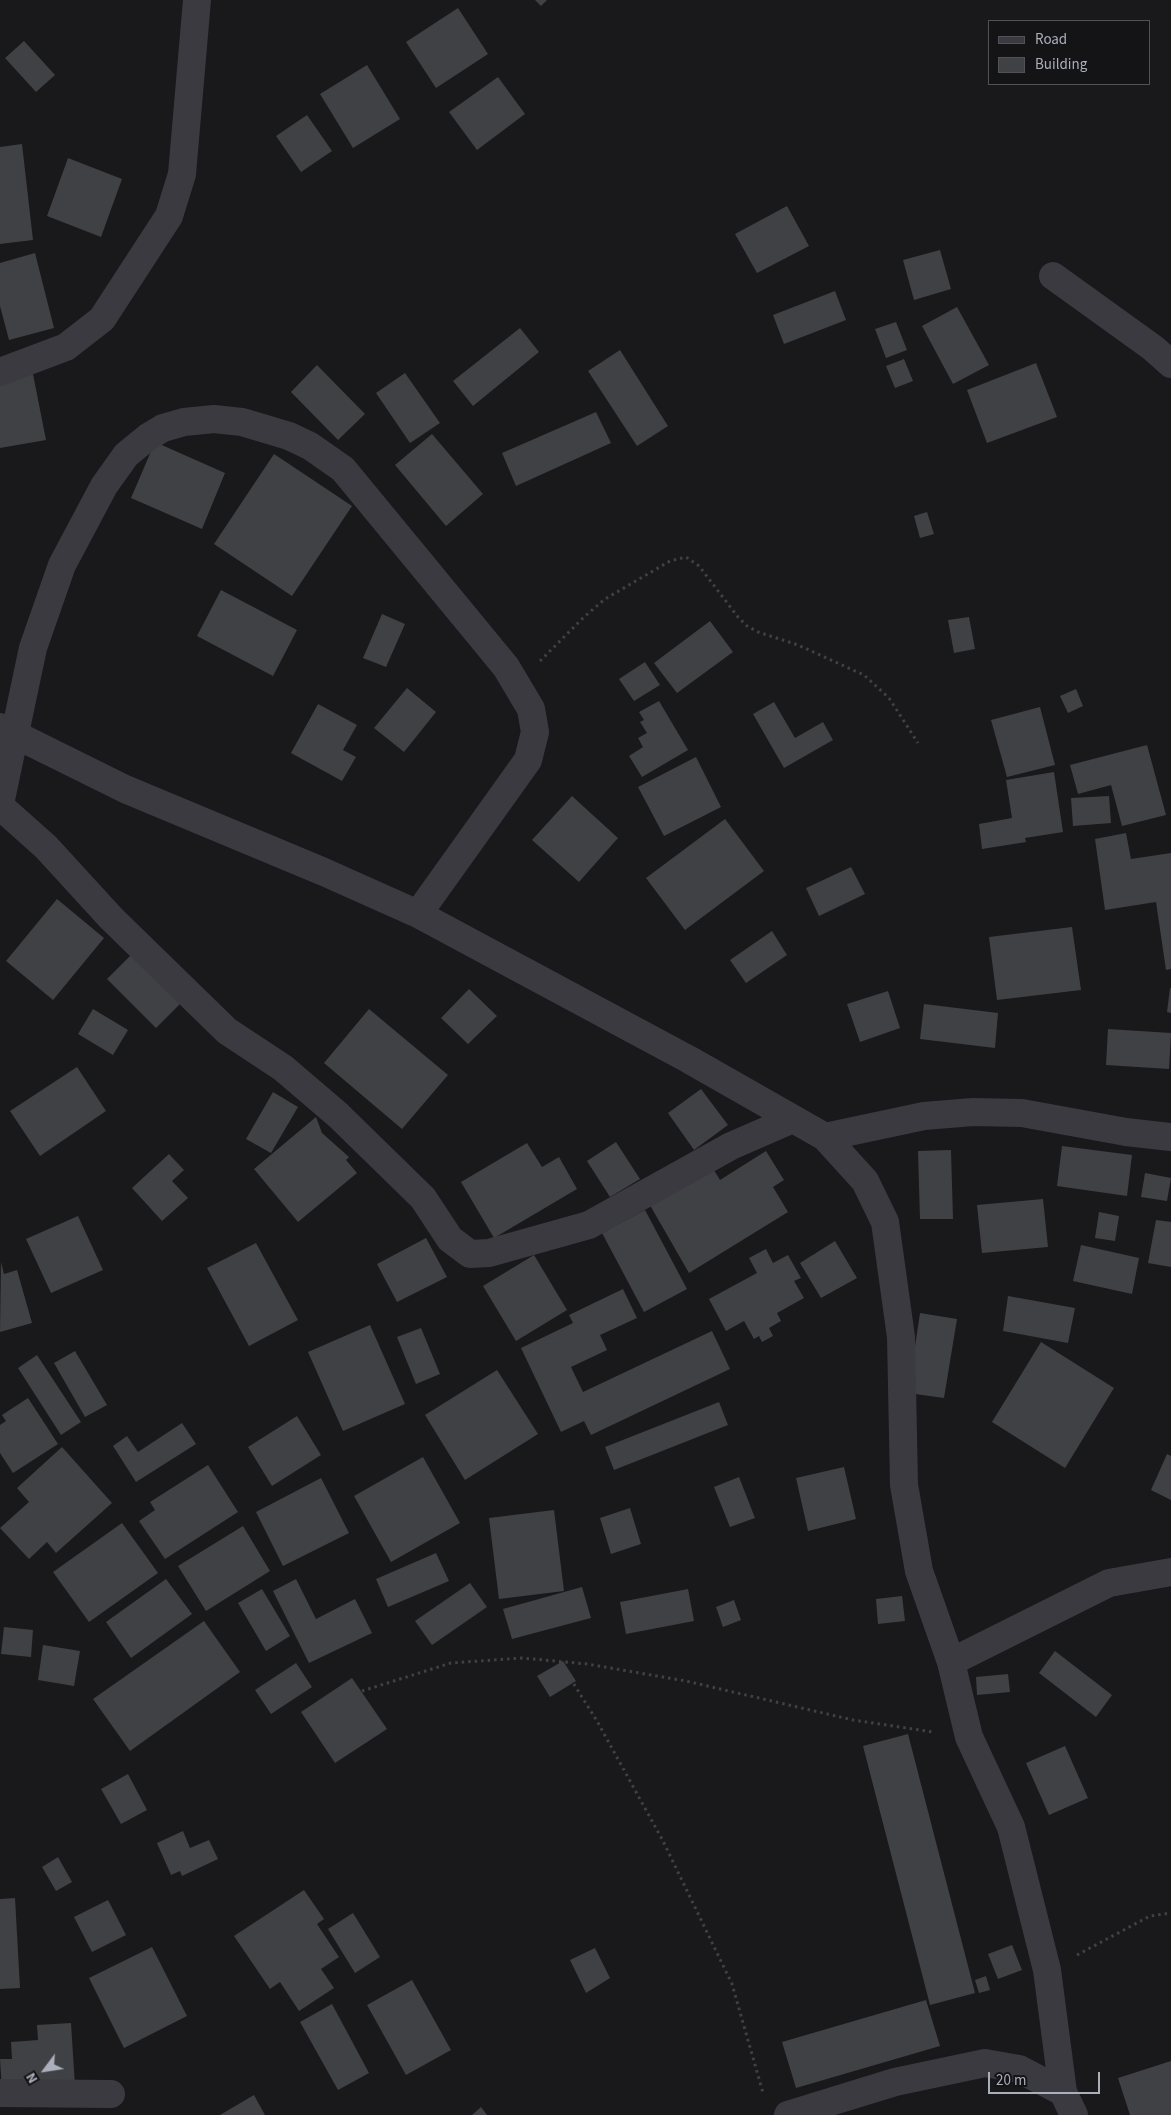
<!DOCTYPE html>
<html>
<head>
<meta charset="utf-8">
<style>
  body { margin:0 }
  #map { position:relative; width:1171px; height:2115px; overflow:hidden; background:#19191b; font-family:"Source Sans 3",sans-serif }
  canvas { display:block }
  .legend { position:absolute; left:988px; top:20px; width:162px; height:65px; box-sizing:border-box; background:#141416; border:1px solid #505258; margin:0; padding:6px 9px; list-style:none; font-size:15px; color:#abaebb }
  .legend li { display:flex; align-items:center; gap:10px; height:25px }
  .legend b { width:25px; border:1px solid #505258 }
  .north { position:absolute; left:20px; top:2045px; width:50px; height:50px; -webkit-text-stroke:4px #141416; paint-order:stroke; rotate:239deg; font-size:14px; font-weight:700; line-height:20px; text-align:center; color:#abaebb }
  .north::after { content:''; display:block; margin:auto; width:18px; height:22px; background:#abaebb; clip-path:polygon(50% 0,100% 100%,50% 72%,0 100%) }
  .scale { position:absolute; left:988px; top:2072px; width:112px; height:22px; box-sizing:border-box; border:2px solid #abaebb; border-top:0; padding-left:6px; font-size:15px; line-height:18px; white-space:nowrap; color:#abaebb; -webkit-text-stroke:4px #141416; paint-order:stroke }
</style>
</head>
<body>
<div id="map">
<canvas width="1171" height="2115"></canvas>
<ul class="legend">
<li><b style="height:6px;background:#3a3a40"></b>Road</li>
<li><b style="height:14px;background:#404145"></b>Building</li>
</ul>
<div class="north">N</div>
<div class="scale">20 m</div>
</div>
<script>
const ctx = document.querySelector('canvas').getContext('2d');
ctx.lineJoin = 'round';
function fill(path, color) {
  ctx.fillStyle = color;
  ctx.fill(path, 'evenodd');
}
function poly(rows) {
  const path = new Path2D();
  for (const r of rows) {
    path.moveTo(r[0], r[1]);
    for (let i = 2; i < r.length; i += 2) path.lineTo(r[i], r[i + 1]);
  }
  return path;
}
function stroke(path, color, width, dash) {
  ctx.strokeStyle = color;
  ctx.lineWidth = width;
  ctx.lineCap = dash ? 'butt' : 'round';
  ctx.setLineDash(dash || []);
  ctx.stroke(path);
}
const building = poly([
  [535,0,547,0,541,6],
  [458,8,488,54,436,88,406,42],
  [24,41,55,75,36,92,5,58],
  [367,65,400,119,353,148,320,94],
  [498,77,525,114,477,150,449,112],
  [307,115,332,151,301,172,276,136],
  [22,144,33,240,0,244,0,147],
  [68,158,122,179,101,237,47,216],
  [787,206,809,246,757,273,735,234],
  [940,250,951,289,914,300,903,260],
  [35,253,54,328,9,340,0,306,0,263],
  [835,291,846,320,784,344,773,315],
  [957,307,989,365,953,384,922,326],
  [896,322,907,350,886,358,875,329],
  [520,328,539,352,473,406,453,381],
  [620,350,668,426,637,446,588,371],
  [904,359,913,381,895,388,886,366],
  [1036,363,1057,417,987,443,967,390],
  [317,365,365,414,338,440,291,392],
  [32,369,46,440,0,448,0,375],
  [405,373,440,423,410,443,376,393],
  [596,412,611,443,516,486,502,453],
  [432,434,483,494,446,526,395,465],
  [155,442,225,473,202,529,131,498],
  [274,454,352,506,292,596,214,544],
  [927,512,934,534,920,538,914,516],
  [221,590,297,630,273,676,197,636],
  [382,614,405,624,386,667,363,658],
  [969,617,975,649,954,653,948,620],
  [710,621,733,652,677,693,654,663],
  [645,662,660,685,634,701,619,679],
  [407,688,436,712,404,752,374,728],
  [1076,689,1083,706,1068,713,1060,696],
  [659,701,688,750,642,777,629,756,643,747,638,738,647,733,640,722,644,720,639,712],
  [774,702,795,738,823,722,833,740,784,768,753,714],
  [318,704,357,725,343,750,356,757,342,781,291,753],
  [1040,707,1055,765,1007,777,991,720],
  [1147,745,1166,815,1122,826,1111,785,1078,794,1070,765],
  [696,757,721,807,664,836,638,787],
  [1054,772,1063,832,1025,838,1026,842,982,849,979,824,1012,818,1006,780],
  [572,796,618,838,579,882,532,840],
  [1109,796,1111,823,1073,826,1071,798],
  [725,819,764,871,685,930,646,878],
  [1126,833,1131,859,1171,853,1171,969,1166,970,1156,902,1105,910,1095,839],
  [851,867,865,894,819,916,806,888],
  [57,899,104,938,53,1000,6,961],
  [1072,927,1081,990,997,1000,989,937],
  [772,931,787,955,746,983,730,960],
  [131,955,180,1004,156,1028,107,979],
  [1170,988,1171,988,1171,1013,1167,1012],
  [469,989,497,1016,468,1044,441,1018],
  [888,991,900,1028,860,1042,847,1004],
  [924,1004,998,1013,995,1048,920,1039],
  [93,1009,128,1030,113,1055,78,1034],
  [369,1009,448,1075,402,1129,324,1063],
  [1108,1029,1171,1033,1169,1069,1106,1065],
  [77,1067,106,1111,40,1156,10,1111],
  [701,1089,728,1125,694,1150,668,1113],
  [273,1092,298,1107,271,1153,246,1139],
  [316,1117,322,1133,349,1157,346,1160,357,1173,298,1222,254,1169],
  [616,1142,640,1179,610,1197,587,1161],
  [527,1143,542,1167,559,1157,577,1189,494,1238,461,1182],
  [1062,1146,1132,1155,1127,1196,1057,1186],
  [951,1150,953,1219,920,1219,918,1151],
  [766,1151,784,1180,773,1187,788,1212,689,1273,647,1200,709,1162,720,1180],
  [169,1154,184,1170,172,1181,188,1198,162,1221,132,1188],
  [1145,1173,1171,1178,1167,1201,1141,1197],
  [1043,1199,1048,1247,982,1253,977,1205],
  [645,1210,687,1289,644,1312,602,1233],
  [1099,1212,1119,1216,1115,1241,1095,1238],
  [78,1216,103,1270,51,1293,26,1239],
  [1156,1220,1171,1222,1171,1267,1148,1263],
  [426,1238,447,1277,397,1302,377,1264],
  [835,1241,857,1278,821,1298,800,1263],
  [256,1243,298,1320,249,1346,207,1268],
  [1081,1245,1139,1258,1132,1294,1073,1281],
  [766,1249,773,1263,788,1255,801,1278,794,1281,804,1298,777,1313,781,1321,769,1328,773,1336,762,1342,759,1336,754,1339,744,1321,726,1331,709,1299,757,1273,749,1258],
  [534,1255,567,1310,516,1341,483,1286],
  [1,1262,4,1274,17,1270,32,1323,0,1332],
  [623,1289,637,1318,600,1335,607,1350,571,1367,583,1392,712,1331,730,1369,591,1435,584,1421,561,1432,521,1348,573,1323,569,1315],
  [1008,1296,1075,1308,1068,1343,1003,1331],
  [920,1313,957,1319,944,1398,908,1393],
  [370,1325,405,1404,343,1431,308,1352],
  [421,1328,440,1374,416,1384,397,1337],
  [1041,1342,1114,1388,1065,1468,992,1422],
  [75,1351,107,1405,85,1417,54,1363],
  [37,1355,81,1422,61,1435,18,1368],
  [497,1370,538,1434,465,1480,425,1415],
  [28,1398,58,1444,13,1473,0,1453,0,1425,6,1421,2,1415],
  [719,1402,728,1425,614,1470,605,1447],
  [297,1416,321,1455,272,1486,248,1447],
  [182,1423,196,1444,136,1482,113,1446,127,1436,138,1452],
  [62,1447,112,1503,56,1553,47,1542,29,1559,0,1528,29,1502,17,1488],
  [1167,1454,1171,1456,1171,1500,1151,1490],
  [423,1457,460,1523,391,1562,354,1496],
  [208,1465,238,1512,165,1559,139,1521,155,1510,150,1502],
  [844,1467,856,1519,808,1531,796,1478],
  [739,1477,755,1518,730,1527,714,1487],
  [321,1478,349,1533,283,1566,256,1512],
  [630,1508,641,1544,611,1554,600,1518],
  [554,1510,564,1591,499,1599,489,1518],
  [122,1523,158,1573,89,1622,53,1572],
  [243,1526,270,1571,206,1611,178,1566],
  [436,1553,449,1581,388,1607,376,1579],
  [166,1579,192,1614,131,1658,106,1622],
  [296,1579,316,1619,355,1599,372,1633,309,1663,273,1591],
  [470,1583,487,1607,432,1645,415,1621],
  [582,1587,591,1618,512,1639,503,1609],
  [262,1589,290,1636,266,1651,238,1603],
  [688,1589,694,1621,626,1634,620,1602],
  [902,1596,905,1621,878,1624,876,1599],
  [734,1600,741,1620,723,1627,716,1607],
  [204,1621,240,1672,130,1751,93,1699],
  [4,1627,33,1630,31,1657,1,1654],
  [43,1645,80,1651,74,1686,38,1680],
  [1055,1651,1112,1695,1096,1717,1039,1673],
  [563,1661,576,1681,550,1697,537,1676],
  [296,1663,312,1687,271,1714,255,1690],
  [1008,1674,1010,1692,977,1695,976,1677],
  [352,1678,387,1729,335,1763,301,1712],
  [908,1734,975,1993,930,2005,863,1746],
  [1065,1746,1088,1798,1049,1815,1026,1763],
  [128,1774,147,1810,121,1824,101,1789],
  [183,1831,190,1848,209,1840,218,1859,182,1876,180,1871,171,1875,157,1843],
  [58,1857,72,1882,56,1891,42,1867],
  [304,1890,324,1919,317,1924,339,1957,321,1969,334,1988,299,2011,280,1982,270,1989,234,1936],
  [15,1898,20,1988,0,1989,0,1899],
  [108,1900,126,1935,92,1952,74,1917],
  [353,1913,380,1957,355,1973,328,1929],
  [1012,1945,1022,1970,998,1979,988,1954],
  [152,1947,187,2016,124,2048,89,1978],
  [595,1948,610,1978,586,1993,570,1960],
  [986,1976,990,1990,979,1993,975,1980],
  [412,1980,451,2050,406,2075,367,2005],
  [926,2000,940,2046,796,2088,782,2042],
  [332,2004,369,2073,338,2090,300,2022],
  [71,2023,75,2086,2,2090,0,2059,12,2059,11,2042,38,2040,37,2025],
  [1171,2061,1171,2115,1130,2115,1118,2078],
  [254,2095,265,2115,220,2115],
  [481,2107,487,2115,472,2115]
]);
const path = poly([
  [540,661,584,617,605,599,670,561,686,557,699,566,738,617,747,626,758,632,798,645,864,675,889,698,918,743],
  [560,1662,597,1721,663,1841,732,1984,763,2093],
  [362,1691,451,1663,522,1658,587,1664,686,1681,853,1720,933,1732],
  [1077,1955,1150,1916,1171,1913]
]);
const minor = poly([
  [1053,276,1153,348,1171,364],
  [0,372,66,347,102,319,169,216,182,174,197,0],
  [0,727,125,789,324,872,418,914,688,1059,825,1137,865,1181,885,1222,901,1337,904,1485,919,1571,951,1662,969,1737,1011,1827,1047,1970,1063,2092],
  [0,804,33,648,62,565,104,486,126,455,148,437,163,428,184,422,214,419,242,422,289,436,310,446,343,469,506,667,531,709,535,732,528,760,418,914],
  [0,806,46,847,111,918,227,1031,283,1068,338,1115,423,1198,450,1239,470,1254,489,1253,589,1225,731,1146,793,1119],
  [825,1137,924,1116,973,1112,1022,1113,1126,1132,1171,1137],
  [951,1662,1109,1583,1171,1572],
  [0,2093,111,2094],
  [788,2115,895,2082,985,2063,1019,2069,1063,2092,1074,2115]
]);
fill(building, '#404145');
stroke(path, '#404147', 3, [2.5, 4]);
stroke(minor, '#3a3a40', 28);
</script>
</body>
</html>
